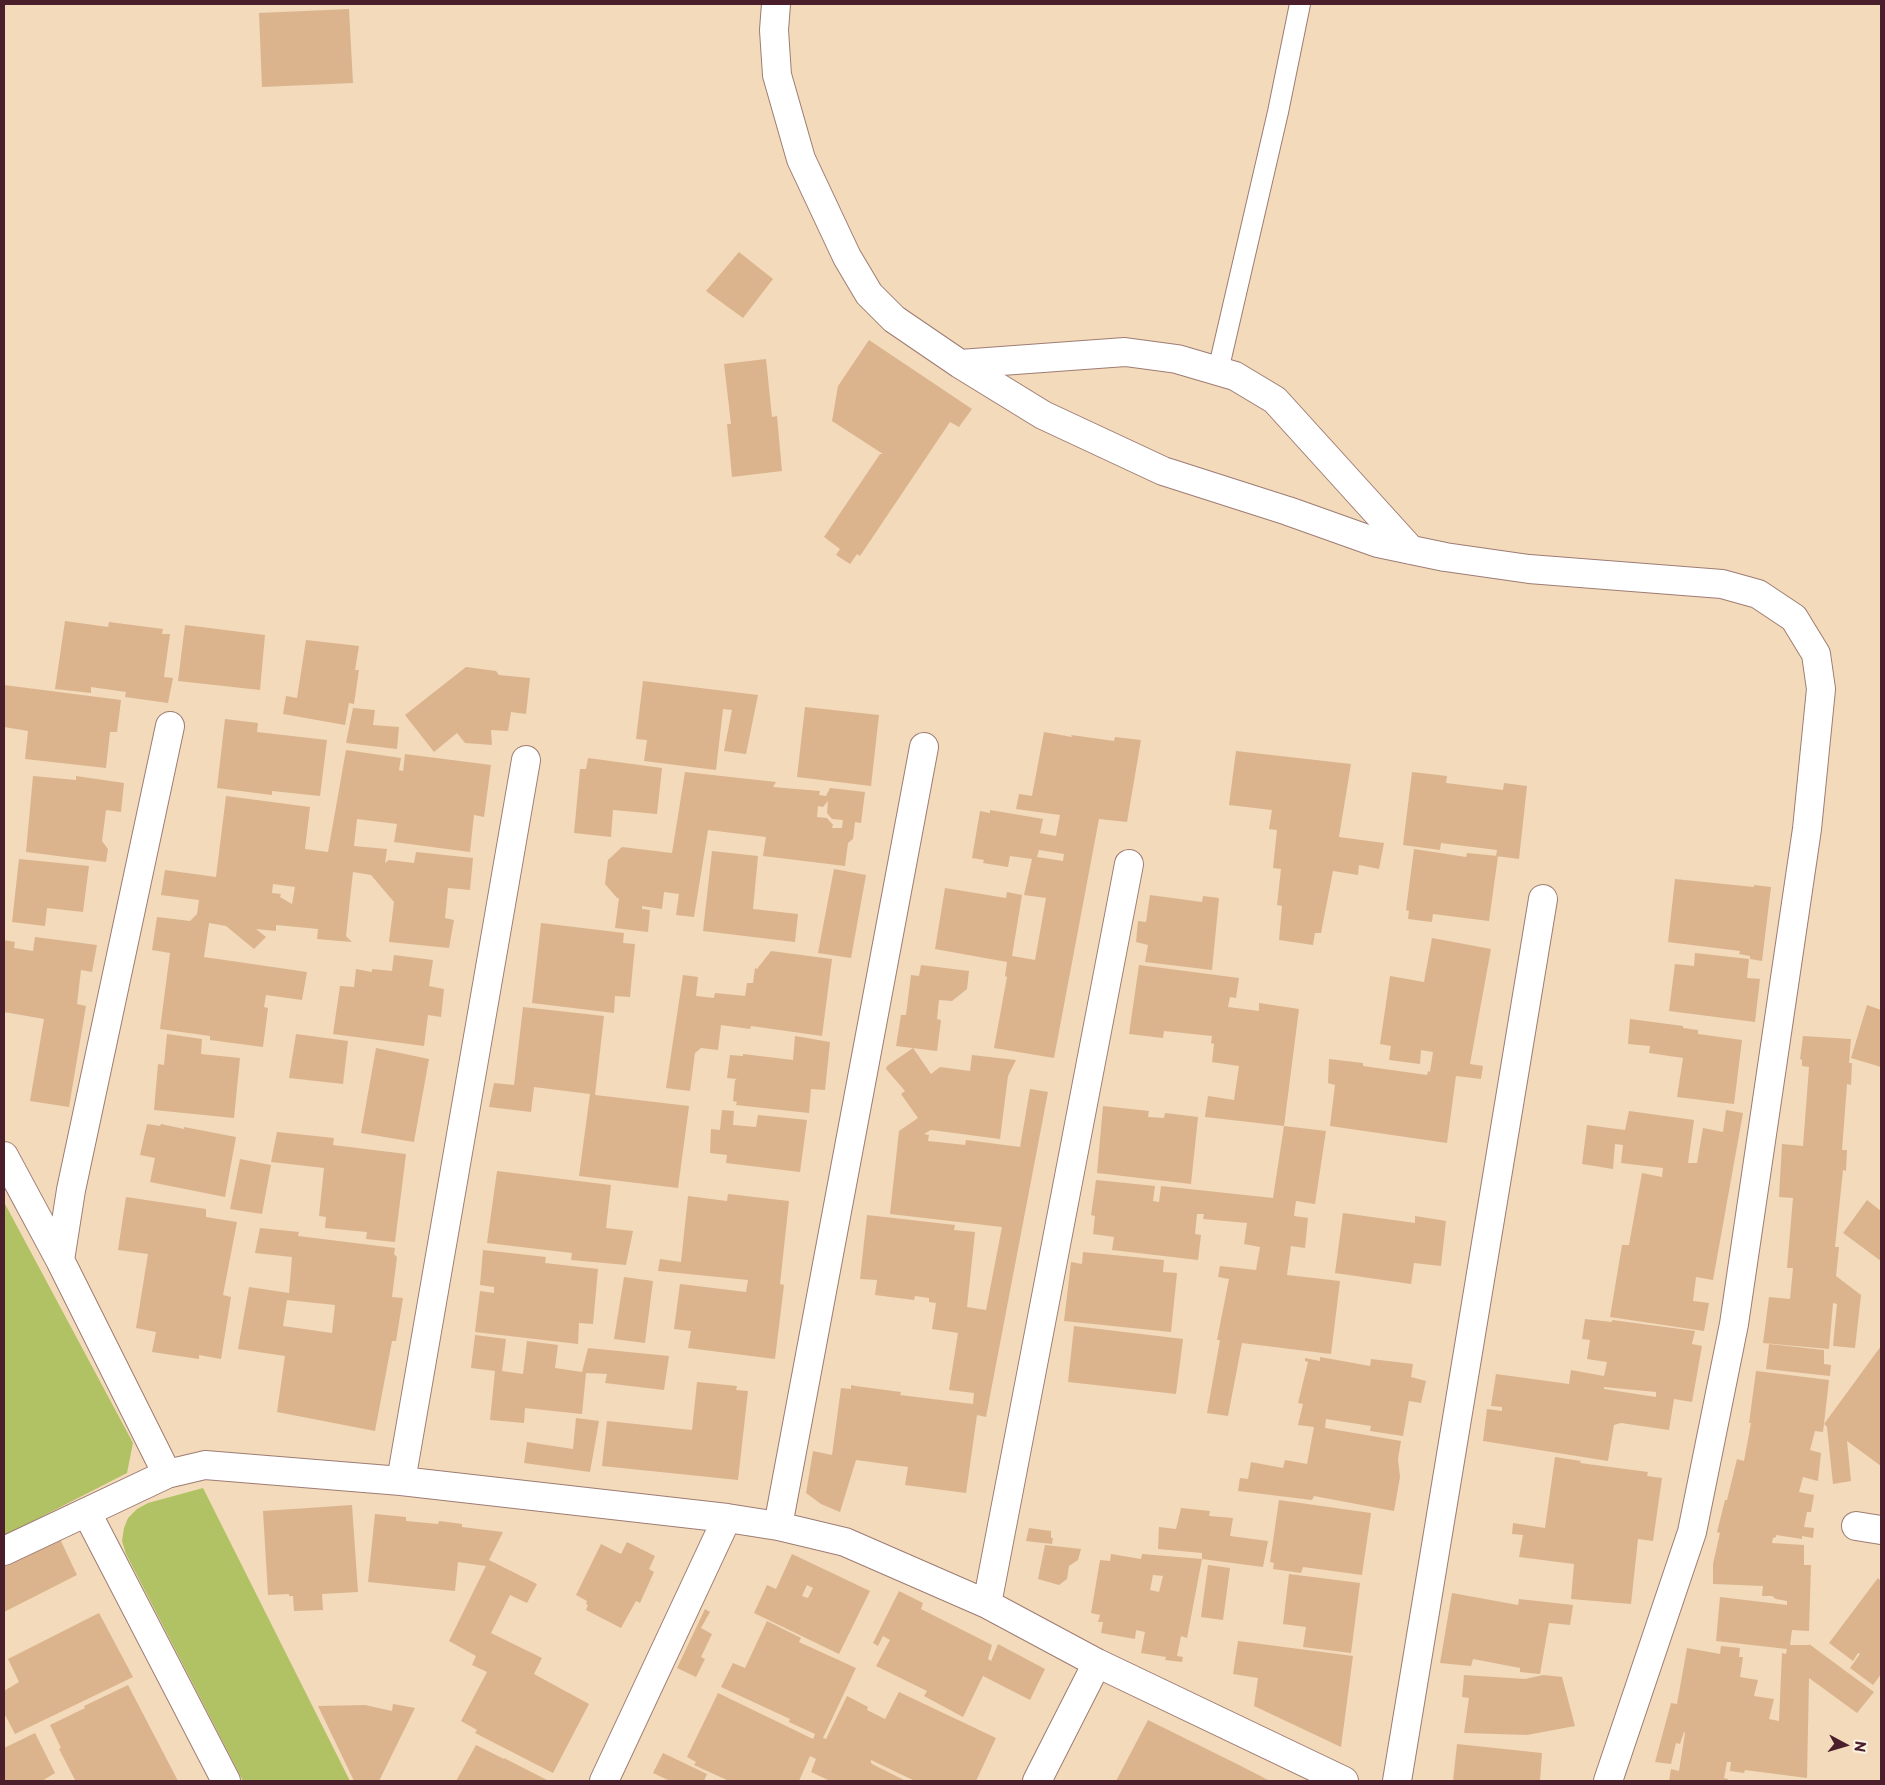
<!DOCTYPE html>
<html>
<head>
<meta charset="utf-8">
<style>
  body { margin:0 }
  #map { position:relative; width:1885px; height:1785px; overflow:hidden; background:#f2dabb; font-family:"Playpen Sans",sans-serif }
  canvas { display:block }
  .frame { position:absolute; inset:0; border:5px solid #4a1f2b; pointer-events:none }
  .north { position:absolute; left:1820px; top:1720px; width:50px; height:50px; -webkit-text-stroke:4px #fcf5e5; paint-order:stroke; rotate:96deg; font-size:14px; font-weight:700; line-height:20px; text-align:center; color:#4a1f2b }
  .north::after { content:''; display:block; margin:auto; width:18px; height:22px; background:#4a1f2b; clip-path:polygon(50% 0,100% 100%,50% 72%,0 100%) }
</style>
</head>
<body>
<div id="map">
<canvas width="1885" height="1785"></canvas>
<div class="frame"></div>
<div class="north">N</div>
</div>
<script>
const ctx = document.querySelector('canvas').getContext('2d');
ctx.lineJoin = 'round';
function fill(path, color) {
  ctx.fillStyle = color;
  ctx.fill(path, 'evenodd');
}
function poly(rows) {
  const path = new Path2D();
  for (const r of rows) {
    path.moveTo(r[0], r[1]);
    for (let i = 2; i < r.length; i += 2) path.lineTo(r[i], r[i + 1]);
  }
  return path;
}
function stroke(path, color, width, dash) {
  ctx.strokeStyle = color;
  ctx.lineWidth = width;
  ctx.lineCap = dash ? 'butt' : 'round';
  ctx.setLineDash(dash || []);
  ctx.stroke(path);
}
const green = poly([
  [4,1202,133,1443,127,1473,4,1536],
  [203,1488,350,1781,243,1781,126,1554,122,1541,124,1528,128,1518,137,1509,148,1503]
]);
const building = poly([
  [349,9,353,83,262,87,259,13],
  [739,252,773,279,743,318,706,291],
  [869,340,972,409,959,427,950,422,860,556,857,554,850,564,836,555,840,549,824,537,880,454,883,454,832,421,838,386],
  [766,359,772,417,777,416,782,471,732,477,727,424,731,424,724,364],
  [65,621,108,627,109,622,163,629,162,634,170,634,164,677,173,678,168,703,125,697,126,692,91,687,91,693,55,689],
  [185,625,265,635,260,690,178,681],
  [306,640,359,646,355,670,359,670,354,704,349,703,345,725,283,714,286,696,297,698],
  [466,667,496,671,499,675,530,678,526,714,511,712,508,731,491,730,492,745,465,743,457,733,434,752,405,715],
  [643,681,758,695,746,754,724,751,732,710,723,709,716,770,644,761,647,740,636,739],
  [4,685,121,700,117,732,110,732,106,768,25,759,28,731,4,727],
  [805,707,879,715,871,786,797,777],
  [353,708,375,710,373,725,399,727,397,749,346,743],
  [225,719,258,723,257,732,327,740,320,796,272,791,272,795,217,788],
  [1044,732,1072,737,1071,735,1114,741,1115,737,1141,740,1127,822,1099,819,1054,1058,994,1048,1007,977,1005,976,1007,962,935,949,945,888,1006,898,1007,892,1022,895,1012,956,1035,960,1046,898,1024,895,1032,859,1010,856,1008,867,983,863,984,860,972,858,980,811,990,813,990,810,1043,819,1040,833,1056,836,1060,815,1016,809,1019,794,1032,796],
  [1039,850,1064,854,1063,861,1037,857],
  [346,750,401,758,399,770,403,771,405,754,491,765,484,817,474,815,470,852,394,842,397,824,357,819,354,846,387,849,385,863,389,860,414,863,416,852,473,858,470,890,448,888,445,918,454,920,449,948,389,942,394,902,371,875,353,872,346,936,352,942,317,939,318,929,276,925,276,931,256,929,266,937,254,949,226,926,209,923,204,957,307,972,302,1000,266,995,264,1007,268,1008,263,1047,210,1040,210,1036,160,1029,170,953,152,950,157,917,190,921,197,914,199,900,161,895,165,870,216,877,226,796,310,807,305,849,328,852],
  [273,884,295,887,292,904,280,897,281,894,272,893],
  [1236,751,1351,764,1339,837,1384,843,1379,869,1359,865,1358,875,1333,871,1321,933,1315,933,1313,945,1279,940,1282,906,1277,905,1281,869,1273,868,1277,830,1269,829,1272,810,1229,805],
  [588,758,662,768,657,814,613,810,611,837,574,833,580,769,586,769],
  [685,772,776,782,773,787,820,791,819,795,826,796,830,788,865,792,861,823,855,822,853,839,848,843,845,866,763,856,766,837,708,830,694,917,676,915,679,894,664,892,662,909,642,906,642,909,650,910,648,932,615,928,619,898,617,898,605,884,608,860,622,847,672,853],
  [828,801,827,813,832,819,843,820,842,828,832,828,833,825,827,818,817,817,818,806,823,807],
  [1412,772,1447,776,1446,783,1503,790,1504,783,1527,786,1519,859,1496,856,1497,850,1441,843,1440,850,1403,845],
  [33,776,76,780,76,776,124,783,121,812,106,810,102,841,108,849,106,862,26,852],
  [1414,849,1466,857,1467,853,1498,856,1489,921,1433,914,1432,922,1408,919,1409,911,1406,910],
  [712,851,758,856,753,909,798,914,795,942,703,931],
  [19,859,89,866,83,912,47,908,45,926,12,922],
  [834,869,866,875,851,958,818,953],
  [1675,879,1754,887,1754,885,1771,887,1762,961,1750,959,1750,956,1739,954,1740,951,1668,942],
  [1150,895,1202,902,1203,896,1219,898,1212,970,1145,962,1148,945,1136,942,1138,921,1146,922],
  [541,923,624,933,623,943,635,944,630,997,615,996,614,1013,532,1003],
  [35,937,97,945,92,972,81,970,77,1004,86,1006,69,1107,30,1101,44,1019,4,1012,4,940,15,942,14,948,33,951],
  [1432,938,1491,949,1470,1064,1483,1066,1481,1079,1456,1076,1447,1143,1330,1126,1335,1085,1328,1083,1329,1059,1363,1063,1363,1066,1427,1075,1428,1071,1430,1072,1433,1052,1421,1050,1420,1064,1389,1060,1391,1046,1380,1044,1390,976,1424,982],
  [771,951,832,959,822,1036,751,1026,750,1029,721,1025,718,1050,701,1048,695,1053,690,1091,666,1088,683,975,698,977,696,996,714,998,715,993,745,996,747,983,753,983,755,968,757,969],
  [1695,953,1749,959,1747,978,1760,979,1755,1022,1669,1011,1675,964,1694,966],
  [394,955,433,960,429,986,444,989,441,1017,428,1015,424,1046,333,1034,340,986,354,987,356,969,372,972,372,969,392,971],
  [921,965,969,971,967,989,952,1001,939,1000,937,1019,941,1020,937,1051,896,1046,901,1015,906,1015,911,975,919,976],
  [1139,965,1239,978,1236,998,1230,997,1228,1007,1259,1011,1259,1003,1299,1009,1284,1126,1205,1117,1208,1096,1234,1100,1239,1066,1212,1062,1214,1044,1211,1043,1212,1036,1164,1031,1163,1038,1129,1034],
  [1867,1005,1881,1010,1881,1067,1851,1058],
  [523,1007,604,1016,595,1095,689,1106,678,1188,579,1176,590,1094,534,1087,531,1112,489,1107,494,1083,514,1085],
  [1630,1019,1683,1026,1683,1028,1698,1030,1698,1034,1742,1040,1734,1104,1677,1097,1683,1058,1649,1053,1650,1046,1628,1044],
  [167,1034,202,1039,201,1054,240,1058,234,1118,154,1110,158,1064,164,1065],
  [296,1034,348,1041,343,1084,289,1078],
  [795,1036,830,1042,825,1090,811,1089,809,1113,736,1105,737,1102,733,1101,735,1080,737,1079,727,1078,730,1055,743,1056,743,1054,793,1060],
  [1803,1036,1851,1039,1849,1063,1852,1063,1851,1085,1847,1084,1842,1150,1847,1150,1846,1171,1843,1170,1835,1247,1839,1247,1836,1276,1861,1295,1855,1348,1833,1346,1837,1304,1833,1303,1829,1349,1763,1343,1769,1297,1790,1299,1793,1268,1787,1268,1793,1198,1779,1197,1782,1144,1803,1146,1809,1067,1802,1066,1802,1060,1800,1059],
  [376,1048,429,1059,414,1142,361,1133],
  [913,1048,931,1074,940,1067,970,1071,972,1055,1016,1060,1008,1076,1000,1139,931,1130,924,1134,929,1135,928,1141,965,1145,966,1140,1020,1147,1030,1089,1048,1092,986,1417,977,1415,966,1493,905,1485,908,1467,856,1460,840,1512,821,1504,806,1493,813,1451,832,1455,841,1388,851,1389,851,1385,855,1386,901,1392,900,1395,973,1404,974,1393,949,1390,958,1333,932,1329,936,1303,929,1302,929,1298,915,1296,914,1300,875,1295,877,1280,860,1279,867,1215,955,1225,954,1230,975,1232,967,1307,986,1310,1002,1227,890,1214,899,1131,918,1118,901,1094,905,1091,886,1069,887,1066],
  [1103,1106,1149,1111,1148,1117,1164,1118,1165,1113,1198,1117,1191,1184,1097,1173],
  [722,1110,734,1111,733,1125,756,1127,758,1115,807,1120,800,1172,726,1163,727,1155,710,1153,711,1129,720,1130],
  [1726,1110,1743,1113,1713,1280,1696,1277,1693,1301,1709,1303,1704,1331,1610,1317,1622,1245,1629,1245,1642,1173,1662,1177,1663,1168,1621,1163,1623,1145,1615,1144,1613,1169,1582,1164,1587,1125,1625,1130,1629,1111,1694,1120,1688,1163,1697,1163,1703,1128,1723,1132],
  [147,1124,160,1126,161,1124,184,1129,184,1127,236,1137,225,1197,150,1182,155,1158,140,1155],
  [1284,1126,1326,1131,1315,1204,1296,1201,1294,1216,1308,1218,1305,1248,1291,1246,1287,1275,1340,1281,1331,1354,1242,1343,1228,1416,1207,1413,1220,1340,1217,1340,1229,1279,1218,1277,1220,1266,1256,1270,1260,1247,1244,1244,1247,1223,1203,1219,1204,1214,1197,1214,1195,1234,1201,1235,1198,1260,1112,1250,1114,1237,1093,1234,1095,1216,1091,1215,1096,1180,1155,1186,1153,1201,1159,1202,1161,1186,1273,1198],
  [277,1132,334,1138,333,1145,406,1154,395,1242,366,1239,367,1232,325,1228,326,1217,319,1216,324,1168,271,1162],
  [240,1159,271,1165,262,1214,230,1209],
  [497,1171,611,1185,606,1228,633,1231,626,1265,571,1260,572,1253,487,1243],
  [728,1194,789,1201,780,1284,784,1285,775,1359,688,1348,691,1331,674,1329,680,1284,746,1292,748,1280,658,1271,660,1259,681,1262,688,1196,727,1201],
  [126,1197,206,1209,206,1217,237,1222,223,1295,231,1297,221,1359,199,1355,199,1359,152,1352,156,1332,136,1328,148,1254,118,1250],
  [1867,1200,1881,1211,1881,1261,1843,1233],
  [1343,1213,1415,1223,1415,1216,1446,1221,1441,1266,1414,1263,1411,1284,1335,1273],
  [260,1228,299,1232,298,1236,395,1248,394,1254,397,1257,392,1297,403,1298,396,1341,392,1341,375,1431,277,1412,285,1356,238,1349,249,1287,289,1293,292,1257,255,1253],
  [287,1300,335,1305,332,1333,283,1326],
  [483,1250,546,1257,545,1263,598,1269,593,1324,579,1323,578,1344,475,1332,480,1291,494,1293,494,1287,480,1285],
  [1083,1252,1164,1260,1163,1272,1177,1273,1171,1332,1064,1321,1071,1262,1082,1264],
  [624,1277,653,1281,645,1343,614,1339],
  [1585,1319,1612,1322,1612,1320,1695,1331,1692,1344,1702,1346,1692,1402,1674,1399,1669,1430,1621,1423,1614,1425,1608,1461,1483,1441,1487,1409,1502,1411,1502,1407,1491,1406,1496,1374,1569,1384,1571,1370,1604,1376,1607,1362,1587,1359,1590,1340,1582,1339],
  [1604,1387,1656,1392,1656,1397,1604,1389],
  [1074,1326,1183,1339,1176,1394,1068,1382],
  [475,1335,506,1339,502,1371,523,1374,527,1341,558,1345,555,1368,582,1372,588,1348,669,1356,664,1390,605,1383,607,1374,586,1373,582,1414,525,1408,524,1423,490,1420,495,1371,471,1368],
  [1769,1344,1824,1350,1824,1364,1831,1365,1830,1376,1766,1369],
  [1881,1346,1881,1466,1847,1441,1851,1481,1833,1484,1827,1427,1824,1424,1823,1432,1815,1431,1810,1450,1821,1453,1818,1481,1803,1477,1799,1492,1814,1495,1811,1512,1807,1512,1804,1527,1814,1528,1813,1538,1802,1536,1802,1539,1776,1535,1776,1537,1773,1538,1772,1543,1804,1545,1804,1565,1811,1565,1809,1631,1792,1630,1790,1645,1809,1645,1809,1644,1874,1692,1857,1713,1809,1678,1807,1778,1745,1770,1744,1773,1730,1771,1731,1762,1727,1762,1724,1778,1728,1779,1728,1781,1669,1781,1671,1769,1679,1771,1685,1733,1684,1732,1680,1744,1676,1743,1671,1764,1655,1762,1671,1703,1677,1704,1687,1648,1720,1654,1721,1646,1740,1648,1739,1657,1743,1657,1740,1677,1758,1680,1754,1696,1774,1699,1769,1719,1779,1721,1782,1653,1786,1654,1787,1649,1716,1641,1720,1597,1787,1605,1787,1601,1776,1599,1772,1596,1762,1596,1763,1586,1713,1584,1713,1564,1720,1533,1717,1532,1725,1500,1727,1500,1737,1459,1744,1461,1751,1423,1749,1423,1756,1371,1829,1380,1824,1424],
  [1320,1357,1370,1366,1371,1359,1413,1364,1411,1377,1426,1381,1421,1403,1409,1401,1403,1436,1370,1431,1371,1426,1326,1419,1325,1428,1401,1441,1398,1459,1400,1477,1394,1511,1314,1496,1312,1500,1238,1491,1240,1478,1248,1479,1251,1462,1283,1468,1285,1460,1307,1464,1314,1427,1298,1425,1303,1404,1298,1403,1308,1362,1305,1361,1305,1358,1320,1361],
  [697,1382,737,1386,736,1390,748,1391,738,1480,602,1466,607,1421,692,1430],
  [576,1418,599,1421,590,1472,524,1463,527,1442,573,1449],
  [1555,1457,1581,1461,1580,1463,1648,1472,1647,1476,1662,1478,1653,1541,1638,1539,1631,1604,1571,1599,1574,1564,1519,1557,1523,1535,1512,1534,1513,1523,1545,1528],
  [1279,1500,1371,1513,1362,1575,1303,1567,1301,1573,1273,1569,1274,1563,1270,1562],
  [352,1505,358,1592,322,1594,323,1610,294,1611,293,1596,289,1596,289,1594,268,1595,263,1511],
  [1181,1508,1210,1511,1209,1516,1233,1518,1230,1536,1268,1541,1263,1567,1202,1559,1187,1638,1181,1636,1177,1656,1183,1657,1182,1662,1165,1660,1166,1657,1141,1653,1145,1632,1136,1630,1135,1639,1101,1633,1103,1622,1098,1622,1100,1615,1091,1613,1100,1560,1110,1561,1111,1554,1141,1559,1142,1554,1202,1559,1202,1553,1158,1549,1159,1527,1176,1529],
  [1153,1575,1163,1576,1159,1592,1150,1590],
  [375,1514,406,1517,406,1521,438,1524,439,1521,447,1522,462,1524,462,1527,503,1532,489,1560,537,1584,527,1603,510,1595,491,1633,542,1658,534,1674,589,1704,553,1773,475,1733,477,1730,461,1721,487,1672,472,1665,476,1656,449,1641,486,1566,458,1562,455,1591,368,1582],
  [1029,1528,1051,1531,1051,1538,1053,1538,1052,1544,1026,1541],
  [60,1539,77,1575,4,1612,4,1567],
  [627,1542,655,1556,649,1569,654,1572,640,1603,636,1601,621,1628,586,1610,588,1605,586,1604,587,1601,576,1595,601,1544,621,1554],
  [1045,1545,1081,1549,1078,1560,1069,1566,1067,1579,1059,1585,1038,1579],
  [792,1554,870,1591,839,1654,754,1613,767,1585,776,1589],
  [807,1585,813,1588,808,1598,802,1596],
  [1208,1565,1230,1568,1223,1620,1201,1617],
  [1289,1574,1360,1583,1351,1653,1303,1647,1306,1627,1283,1624],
  [1878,1578,1881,1581,1881,1674,1873,1685,1850,1668,1860,1654,1858,1653,1853,1661,1829,1643],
  [899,1591,923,1603,921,1609,992,1645,988,1659,991,1661,998,1644,1045,1669,1030,1700,983,1676,963,1717,924,1696,927,1691,876,1666,890,1640,883,1636,878,1646,873,1643],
  [1452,1593,1518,1605,1519,1599,1573,1605,1570,1625,1549,1623,1540,1674,1520,1672,1520,1668,1473,1659,1471,1666,1440,1663],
  [705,1609,710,1612,701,1628,712,1634,701,1657,705,1659,696,1677,677,1668],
  [99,1613,133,1677,15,1734,4,1713,4,1691,19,1682,8,1659],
  [767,1621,801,1638,799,1642,856,1668,823,1738,826,1739,847,1696,868,1707,867,1710,885,1719,899,1692,996,1738,976,1781,915,1781,871,1760,871,1763,874,1765,906,1781,830,1781,811,1772,816,1759,810,1756,799,1781,729,1781,694,1765,696,1762,687,1757,718,1693,813,1739,815,1734,789,1722,790,1719,721,1687,733,1663,745,1668],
  [1238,1641,1353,1656,1341,1747,1254,1706,1258,1678,1233,1674],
  [1464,1675,1525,1679,1543,1675,1562,1677,1575,1726,1527,1735,1464,1733,1469,1698,1462,1697],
  [128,1685,178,1781,78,1781,75,1780,59,1749,61,1748,50,1725,85,1708,84,1706],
  [393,1704,415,1708,379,1781,354,1781,318,1706,365,1705,392,1711],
  [1148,1720,1239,1765,1270,1781,1116,1781],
  [35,1733,55,1773,42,1781,4,1781,4,1748],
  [1457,1744,1542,1753,1540,1781,1453,1781],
  [476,1745,504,1759,504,1758,549,1781,456,1781],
  [663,1753,707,1774,704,1781,670,1781,653,1773]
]);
const service = poly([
  [1218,371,1278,112,1300,4]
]);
const minor = poly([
  [776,4,774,30,777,75,801,159,847,257,869,294,894,319,960,364,1043,415,1163,471,1288,511,1378,543,1445,557,1529,569,1722,584,1758,594,1794,618,1816,654,1821,689,1807,829,1734,1324,1692,1532,1608,1781],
  [960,364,1125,352,1177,359,1235,376,1275,400,1411,550],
  [4,1156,60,1260,167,1474],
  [60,1260,71,1190,170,726],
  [401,1481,526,760],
  [87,1513,226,1781],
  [778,1526,924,747],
  [1856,1526,1881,1530],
  [4,1551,167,1474,205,1465,401,1481,727,1518,778,1526,845,1542,987,1604,1097,1663,1344,1781],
  [987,1604,1129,864],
  [604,1781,727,1518],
  [1037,1781,1097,1663],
  [1397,1781,1543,899]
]);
fill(green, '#b1c265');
fill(building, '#dbb48e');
stroke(service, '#9e7c73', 22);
stroke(minor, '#9e7c73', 30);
stroke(service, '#fff', 20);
stroke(minor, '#fff', 28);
</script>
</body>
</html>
